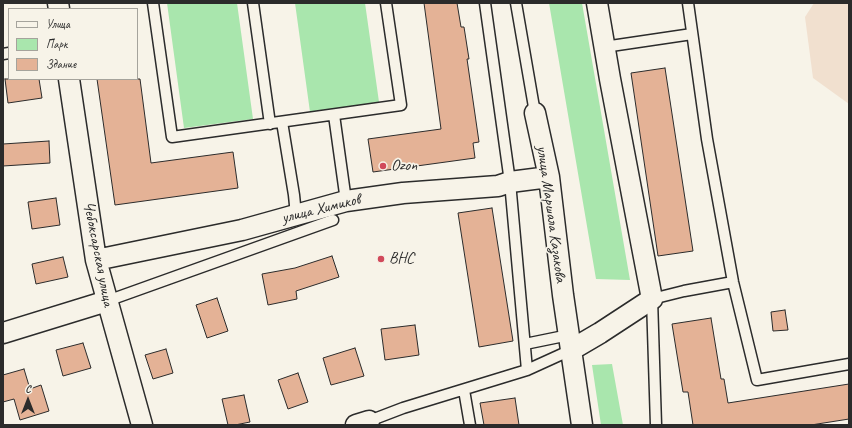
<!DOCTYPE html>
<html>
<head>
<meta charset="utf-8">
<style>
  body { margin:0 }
  #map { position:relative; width:852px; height:428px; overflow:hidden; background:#f7f3e8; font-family:Caveat,sans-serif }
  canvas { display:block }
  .frame { position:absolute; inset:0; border:4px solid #2b2b2b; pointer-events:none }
  .legend { position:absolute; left:8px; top:8px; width:130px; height:72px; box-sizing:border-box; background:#f7f3e8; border:1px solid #a5a39c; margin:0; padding:5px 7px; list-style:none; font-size:12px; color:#2b2b2b }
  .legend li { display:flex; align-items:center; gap:8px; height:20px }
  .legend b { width:20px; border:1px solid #a5a39c }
  .north { position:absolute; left:8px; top:380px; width:40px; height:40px; -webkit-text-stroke:3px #f7f3e8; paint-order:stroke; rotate:0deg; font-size:11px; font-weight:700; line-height:16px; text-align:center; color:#2b2b2b }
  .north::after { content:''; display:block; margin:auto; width:14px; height:18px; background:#2b2b2b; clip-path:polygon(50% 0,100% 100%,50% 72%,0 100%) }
</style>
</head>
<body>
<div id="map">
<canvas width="852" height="428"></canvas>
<div class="frame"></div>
<ul class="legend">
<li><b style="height:5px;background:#f7f3e8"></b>Улица</li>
<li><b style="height:11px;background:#a9e6ad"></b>Парк</li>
<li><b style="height:11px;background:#e4b296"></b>Здание</li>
</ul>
<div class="north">С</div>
</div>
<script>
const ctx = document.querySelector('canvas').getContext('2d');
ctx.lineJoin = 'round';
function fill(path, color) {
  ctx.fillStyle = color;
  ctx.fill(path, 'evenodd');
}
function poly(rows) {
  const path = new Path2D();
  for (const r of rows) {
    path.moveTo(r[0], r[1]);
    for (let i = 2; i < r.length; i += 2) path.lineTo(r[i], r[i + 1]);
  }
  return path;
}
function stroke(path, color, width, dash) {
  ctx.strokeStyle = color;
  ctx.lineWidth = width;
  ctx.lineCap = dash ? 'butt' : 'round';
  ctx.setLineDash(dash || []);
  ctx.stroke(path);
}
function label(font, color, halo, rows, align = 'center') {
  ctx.font = font + ' Caveat,sans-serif';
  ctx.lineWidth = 3.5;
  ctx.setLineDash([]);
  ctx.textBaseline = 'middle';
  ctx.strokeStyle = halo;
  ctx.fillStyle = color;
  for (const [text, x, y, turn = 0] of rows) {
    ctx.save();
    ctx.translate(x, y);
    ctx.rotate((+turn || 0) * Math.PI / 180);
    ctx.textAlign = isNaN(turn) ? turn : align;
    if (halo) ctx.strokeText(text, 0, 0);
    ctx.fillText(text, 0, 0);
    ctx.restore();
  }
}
const built = poly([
  [814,3,849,3,849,104,813,78,805,17]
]);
const green = poly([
  [167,3,237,3,253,119,184,128],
  [295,3,365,3,379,102,310,112],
  [549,3,582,3,630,280,596,279],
  [612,364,623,425,601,425,592,365]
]);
const building = poly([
  [424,3,457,3,461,27,464,27,469,59,467,59,479,142,473,143,475,158,373,172,368,139,441,129,424,3],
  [665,68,693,251,658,256,631,73,665,68],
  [5,79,39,79,42,98,8,103,5,79],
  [97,79,140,79,151,163,233,152,238,188,115,205,97,79],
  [49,141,50,163,3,166,3,144,49,141],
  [56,198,60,225,32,229,28,202,56,198],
  [492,208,513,341,479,347,458,213,492,208],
  [332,256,339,277,296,291,297,299,268,305,262,274,295,268,332,256],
  [63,257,68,277,36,284,32,264,63,257],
  [217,298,228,331,207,338,196,305,217,298],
  [785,310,788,330,773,331,771,312,785,310],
  [711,318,721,379,724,379,728,403,849,384,849,419,811,425,693,425,688,392,683,392,672,324,711,318],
  [415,325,419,355,385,360,381,329,415,325],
  [83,343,91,368,63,376,56,350,83,343],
  [355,348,364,376,331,385,323,358,355,348],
  [166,349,173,373,153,379,145,355,166,349],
  [24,369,30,389,41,385,49,411,20,420,14,399,3,402,3,375,24,369],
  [298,373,308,402,288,409,278,380,298,373],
  [244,395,250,422,235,425,228,425,222,399,244,395],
  [515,398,519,425,484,425,480,403,515,398]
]);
const lane = poly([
  [153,3,172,137,401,105,386,3],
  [253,3,270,124],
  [485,3,510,182,527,370],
  [516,3,535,113],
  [688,3,707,139,733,282,757,380,849,364],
  [604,47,692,34],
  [3,54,9,53],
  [334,115,346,201],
  [282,122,294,195,296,215],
  [107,301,333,220],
  [525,344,569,335],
  [464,390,470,425],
  [370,425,369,421,403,408,527,370,571,350],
  [656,425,652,299,684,291,733,282]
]);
const street = poly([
  [58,3,59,9],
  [69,79,96,260,142,425],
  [535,113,549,177,563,295,582,425],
  [96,260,242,230,346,201,403,193,498,186,510,182,549,177],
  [3,333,107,301],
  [571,350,600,333,652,299,610,79,597,3],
  [356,425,369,421]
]);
const markers = [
  [383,166,4,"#d1495b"],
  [381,259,4,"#d1495b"]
];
const poiNames = [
  ["Ozon",391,166],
  ["ВНС",389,259]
];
const streetNames = [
  ["улица Химиков",321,209,-14],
  ["улица Маршала Казакова",551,214,82],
  ["Чебоксарская улица",98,254,79]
];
fill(built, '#f1e0cf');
fill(green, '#a9e6ad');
fill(building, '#e4b296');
stroke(building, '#2b2b2b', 1);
stroke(lane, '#2b2b2b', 13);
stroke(street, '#2b2b2b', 23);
stroke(lane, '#f7f3e8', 10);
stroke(street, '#f7f3e8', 20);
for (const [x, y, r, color] of markers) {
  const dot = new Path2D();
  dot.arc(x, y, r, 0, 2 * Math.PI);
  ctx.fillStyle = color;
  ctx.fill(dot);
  stroke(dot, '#f7f3e8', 1.5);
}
label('16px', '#2b2b2b', '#f7f3e8', poiNames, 'left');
label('16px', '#2b2b2b', '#f7f3e8', streetNames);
</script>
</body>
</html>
